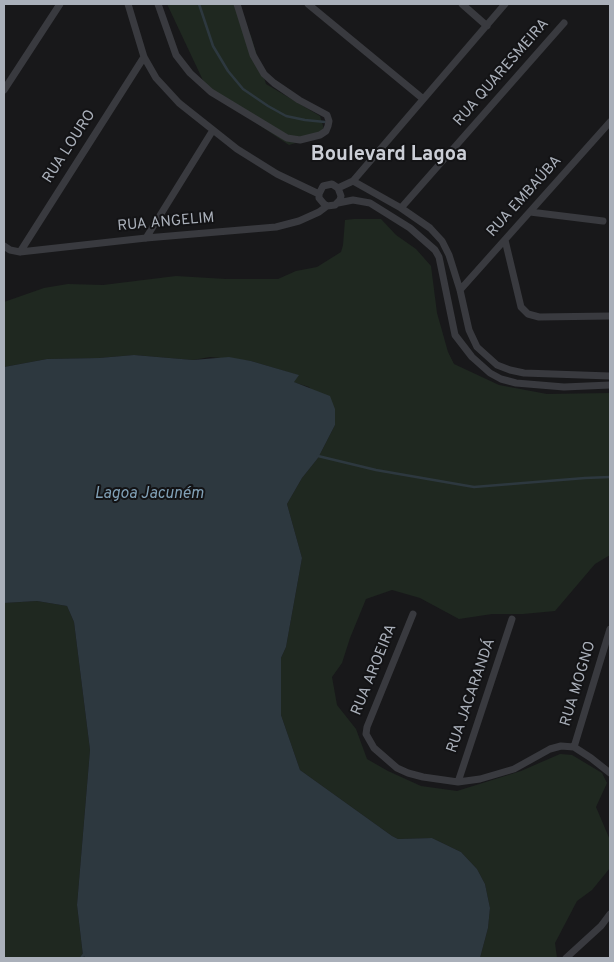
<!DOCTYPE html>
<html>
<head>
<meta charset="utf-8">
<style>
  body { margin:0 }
  #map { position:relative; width:614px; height:962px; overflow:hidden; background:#18181a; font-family:Overpass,sans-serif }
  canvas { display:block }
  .frame { position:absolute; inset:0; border:5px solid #aab0ba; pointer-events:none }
</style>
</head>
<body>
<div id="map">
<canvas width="614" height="962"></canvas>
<div class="frame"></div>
</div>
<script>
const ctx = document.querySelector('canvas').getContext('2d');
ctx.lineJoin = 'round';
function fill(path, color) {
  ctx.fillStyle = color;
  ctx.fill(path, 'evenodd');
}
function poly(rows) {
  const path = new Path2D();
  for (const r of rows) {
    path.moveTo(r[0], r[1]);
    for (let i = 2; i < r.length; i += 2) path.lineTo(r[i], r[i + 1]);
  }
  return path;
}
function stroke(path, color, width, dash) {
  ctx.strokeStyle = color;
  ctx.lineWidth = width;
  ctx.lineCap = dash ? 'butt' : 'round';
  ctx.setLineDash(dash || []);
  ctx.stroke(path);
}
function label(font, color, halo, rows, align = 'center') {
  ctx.font = font + ' Overpass,sans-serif';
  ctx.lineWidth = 4;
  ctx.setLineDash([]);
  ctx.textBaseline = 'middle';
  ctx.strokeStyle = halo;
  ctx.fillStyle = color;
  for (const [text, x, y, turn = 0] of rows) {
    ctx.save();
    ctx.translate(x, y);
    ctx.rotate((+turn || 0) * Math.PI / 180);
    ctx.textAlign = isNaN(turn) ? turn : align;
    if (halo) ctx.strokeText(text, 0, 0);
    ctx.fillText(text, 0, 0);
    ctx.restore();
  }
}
const green = poly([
  [167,4,234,4,251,36,266,84,320,116,324,129,313,138,289,145,208,91],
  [354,219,381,219,396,235,416,249,431,266,437,313,448,352,454,364,499,385,547,394,610,393,610,555,595,564,555,611,523,614,492,614,459,619,420,598,392,590,366,599,350,638,342,663,332,677,337,705,356,729,367,759,388,771,421,786,457,791,521,771,560,754,572,755,602,773,607,783,596,807,610,840,610,868,592,890,577,901,555,943,557,958,480,958,488,928,490,908,485,884,477,869,461,852,432,838,398,839,392,836,300,770,281,715,281,658,286,647,302,558,287,504,302,478,318,458,335,425,309,387,293,382,298,375,251,361,210,357,193,360,134,355,99,358,47,359,4,367,4,302,44,288,68,284,103,285,176,276,226,279,278,279,296,271,317,267,341,252,343,245,345,220],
  [37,601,67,606,74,622,90,750,77,905,83,956,87,958,4,958,4,603]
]);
const water = poly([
  [134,355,193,360,229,357,251,361,299,375,294,382,330,396,335,409,335,425,318,458,302,478,287,504,302,558,286,647,281,658,281,715,300,770,392,836,398,839,432,838,461,852,477,869,485,884,490,908,488,928,480,958,87,958,83,956,77,905,90,750,74,622,67,606,37,601,4,603,4,367,47,359,99,358]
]);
const stream = poly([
  [199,4,213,46,228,71,243,89,268,106,286,116,305,120,325,122],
  [318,456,376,470,474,487,585,478,610,477],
  [81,958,85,953]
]);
const street = poly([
  [128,4,144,57,156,78,179,103,237,149,277,174,319,194,319,198,324,204,327,206,335,205,340,200,341,196,338,188,332,184,323,186,319,194],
  [158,4,176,55,190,73,211,92,287,138,300,140,320,135,326,131,328,126,329,121,327,115,299,100,274,83,264,74,253,55,237,4],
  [308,4,422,98],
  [462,4,487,26],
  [4,90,60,4],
  [353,181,401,208,430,228,442,241,449,255,460,290,469,330,477,347,497,365,510,370,524,373,610,376],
  [338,188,353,181,505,4],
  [338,203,353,200,370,203,410,228,435,250,439,257,455,335,472,357,490,373,501,379,516,383,564,387,610,385],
  [401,208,564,23],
  [530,212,603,221],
  [146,238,213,130],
  [505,240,521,307,528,314,539,317,610,316],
  [4,246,10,250,20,252,146,238,276,227,299,221,319,212,327,206],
  [20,252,144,57],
  [460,290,610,122],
  [413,614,367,727,366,734,374,748,397,768,408,773,423,777,458,782,480,779,514,769,550,749,561,746,574,747,591,758,610,773],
  [574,747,610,629],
  [458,782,512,619],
  [566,958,601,926,610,914]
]);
const streetNames = [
  ["RUA QUARESMEIRA",502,73,-49],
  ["RUA LOURO",70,147,-57],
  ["RUA EMBAÚBA",525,197,-48],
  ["RUA ANGELIM",166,223,-5],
  ["RUA AROEIRA",375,670,-68],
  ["RUA MOGNO",579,684,-73],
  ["RUA JACARANDÁ",472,696,-71]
];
const waterNames = [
  ["Lagoa Jacuném",149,495]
];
const districtNames = [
  ["Boulevard Lagoa",389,156]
];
fill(green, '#1f2820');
fill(water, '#2d383f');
stroke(stream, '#2d383f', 2.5);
stroke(street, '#393a3f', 7);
label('15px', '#aab0ba', '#131315', streetNames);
label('italic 16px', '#80a0b6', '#131315', waterNames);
label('bold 20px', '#cbced6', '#131315', districtNames);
</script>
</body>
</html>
